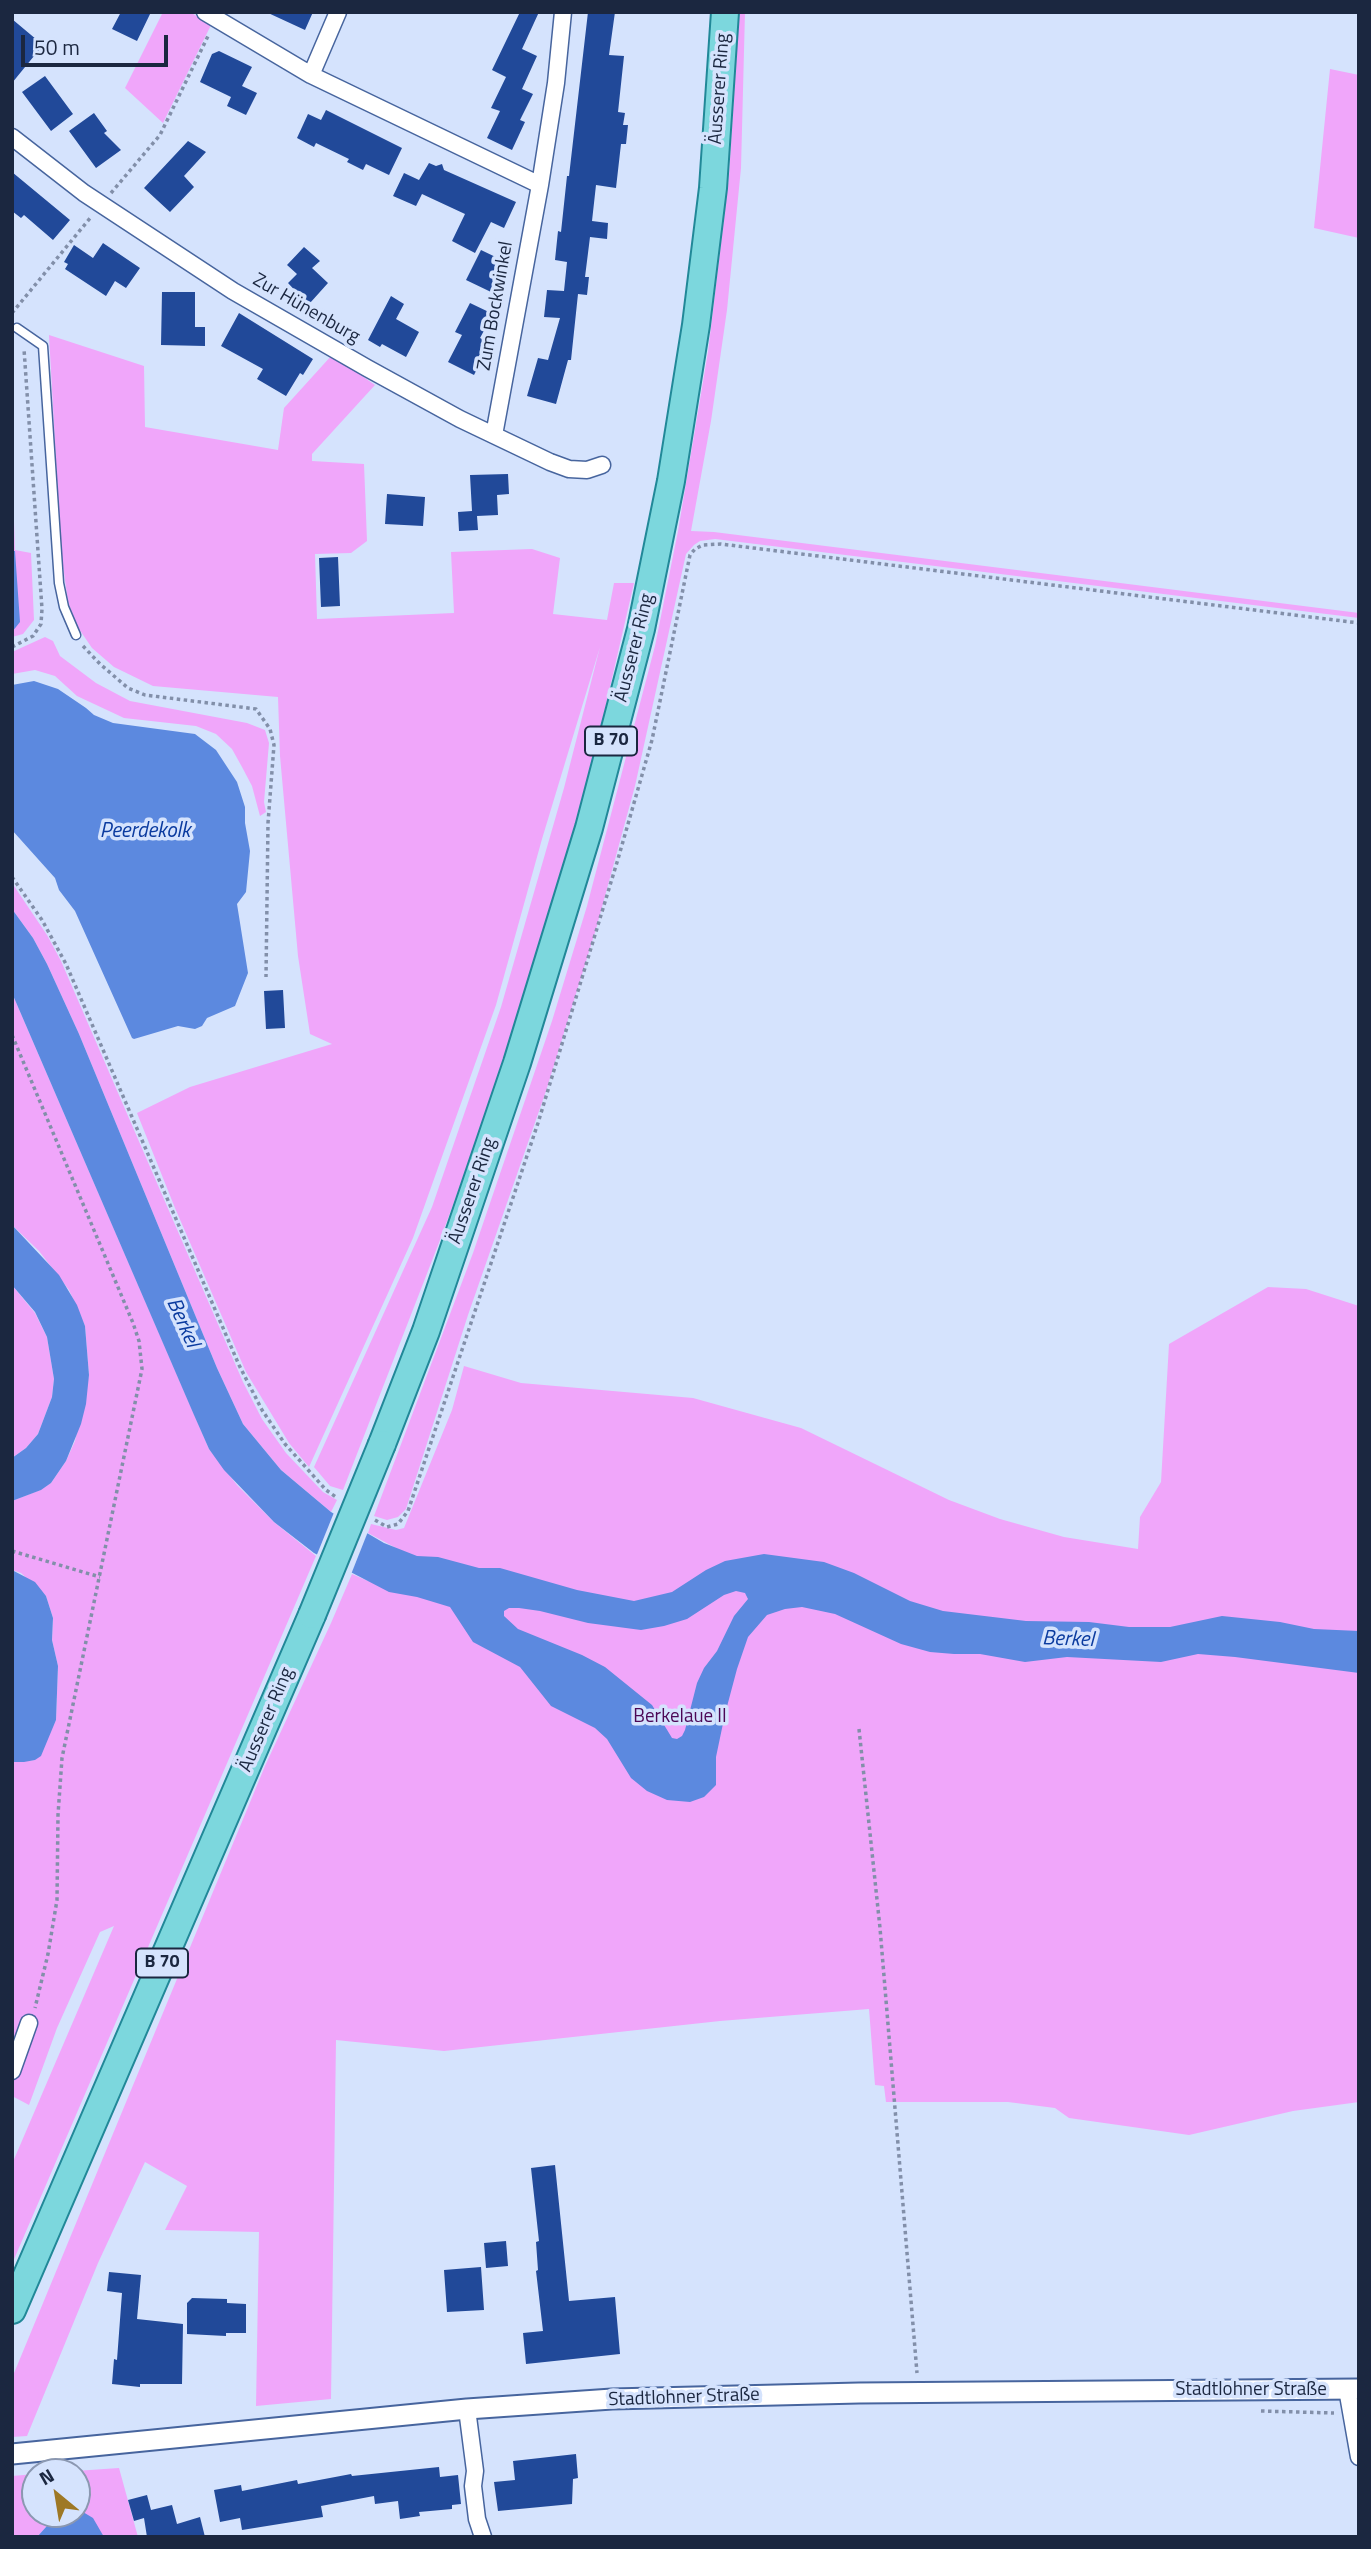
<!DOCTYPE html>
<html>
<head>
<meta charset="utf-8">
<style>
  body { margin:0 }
  #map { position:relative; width:1371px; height:2549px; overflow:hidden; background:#d5e3fd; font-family:"Titillium Web",sans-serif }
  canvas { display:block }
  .frame { position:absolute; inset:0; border:14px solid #1b2740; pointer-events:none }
  .north { position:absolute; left:21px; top:2458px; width:70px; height:70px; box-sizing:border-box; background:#d5e3fd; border:2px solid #8b98b1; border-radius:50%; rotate:330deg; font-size:19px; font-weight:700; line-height:28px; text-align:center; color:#1b2740 }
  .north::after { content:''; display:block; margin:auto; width:24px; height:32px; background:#9e7825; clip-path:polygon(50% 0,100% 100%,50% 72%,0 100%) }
  .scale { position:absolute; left:21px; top:35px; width:147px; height:32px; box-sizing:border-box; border:4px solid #1b2740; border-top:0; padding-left:9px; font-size:21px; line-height:24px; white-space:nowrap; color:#1b2740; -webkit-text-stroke:5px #d5e3fd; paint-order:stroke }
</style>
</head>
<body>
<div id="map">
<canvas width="1371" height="2549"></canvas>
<div class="frame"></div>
<div class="north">N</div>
<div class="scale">50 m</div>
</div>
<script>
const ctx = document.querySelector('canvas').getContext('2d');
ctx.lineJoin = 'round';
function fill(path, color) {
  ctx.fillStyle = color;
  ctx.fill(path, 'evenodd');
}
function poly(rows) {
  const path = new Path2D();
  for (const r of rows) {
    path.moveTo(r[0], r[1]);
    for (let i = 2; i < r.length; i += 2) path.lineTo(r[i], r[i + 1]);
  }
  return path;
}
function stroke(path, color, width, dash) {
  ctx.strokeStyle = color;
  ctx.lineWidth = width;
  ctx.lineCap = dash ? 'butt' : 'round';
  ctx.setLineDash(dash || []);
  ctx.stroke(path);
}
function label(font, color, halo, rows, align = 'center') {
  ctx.font = font + ' "Titillium Web",sans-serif';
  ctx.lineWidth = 7;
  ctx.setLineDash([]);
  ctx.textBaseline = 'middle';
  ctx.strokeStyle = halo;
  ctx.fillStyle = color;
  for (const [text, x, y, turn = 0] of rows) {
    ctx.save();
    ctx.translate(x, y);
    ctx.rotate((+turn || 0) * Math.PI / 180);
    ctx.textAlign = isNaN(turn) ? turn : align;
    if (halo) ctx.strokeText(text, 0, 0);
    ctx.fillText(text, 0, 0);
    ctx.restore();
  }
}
const green = poly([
  [163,12,190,12,211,25,163,123,125,88],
  [739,12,745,12,741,168,727,310,711,421,691,531,714,532,1359,613,1359,618,715,539,700,541,694,545,686,554,635,786,596,929,546,1091,468,1315,406,1509,398,1517,387,1520,374,1516,473,1253,552,1021,587,906,655,646,678,531,708,352,729,176],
  [1330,69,1359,75,1359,238,1314,228],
  [49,335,144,366,145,427,278,450,284,408,332,355,375,385,312,454,312,461,364,464,367,541,351,553,315,554,317,619,454,613,451,552,532,549,560,558,553,614,607,620,614,583,634,583,592,765,531,979,492,1099,440,1240,343,1490,330,1486,314,1467,432,1207,501,1007,564,788,600,647,542,839,496,1005,413,1238,309,1467,289,1443,246,1372,175,1208,137,1113,190,1087,332,1044,310,1034,298,956,280,756,278,697,153,686,114,667,92,648,77,626,68,602,61,551],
  [12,464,15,550,31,553,34,620,23,634,12,637],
  [45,637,53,641,60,656,96,683,130,701,247,723,265,730,269,743,264,802,266,812,260,816,252,786,242,767,232,749,216,734,196,726,124,718,77,696,55,676,35,670,12,674,12,652],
  [12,883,47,935,61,961,243,1382,262,1419,286,1453,323,1492,337,1500,331,1512,281,1470,243,1424,217,1368,79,1034,47,964,33,938,12,909],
  [12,993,209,1449,237,1485,274,1522,316,1556,12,2264,12,2164,114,1926,100,1932,57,2028,29,2105,12,2096,12,1762,35,1760,56,1720,58,1666,52,1640,53,1618,46,1596,21,1573,12,1570,12,1501,40,1490,51,1483,66,1461,75,1441,89,1375,85,1326,69,1290,39,1251,12,1225],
  [12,1285,35,1313,47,1337,54,1379,52,1397,38,1434,26,1448,12,1458],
  [1268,1287,1306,1289,1359,1306,1359,2102,1293,2111,1189,2135,1069,2118,1055,2108,1008,2102,886,2102,884,2086,875,2085,869,2009,720,2021,444,2051,336,2040,331,2399,256,2406,259,2232,165,2230,187,2186,145,2162,98,2263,27,2436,12,2437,12,2378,265,1766,331,1623,352,1574,368,1581,396,1548,368,1533,371,1524,396,1530,404,1528,452,1410,464,1366,521,1383,693,1398,801,1428,949,1500,1000,1519,1064,1537,1138,1549,1140,1517,1161,1482,1169,1344],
  [119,2468,138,2537,104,2537,83,2512,77,2511,77,2472,61,2472],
  [35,2474,35,2514,63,2514,55,2517,37,2537,12,2537,12,2476]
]);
const water = poly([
  [12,551,15,551,20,622,12,632],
  [34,681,58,689,86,708,94,715,113,723,195,734,216,750,237,782,245,807,245,823,250,851,246,892,237,904,248,973,235,1006,207,1018,202,1026,195,1029,178,1026,134,1039,132,1038,75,911,59,890,55,878,12,830,12,685],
  [12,909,33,938,47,964,79,1034,217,1368,243,1424,281,1470,331,1512,384,1543,417,1556,438,1557,479,1568,500,1568,577,1590,634,1601,672,1592,706,1570,725,1561,764,1554,824,1562,854,1573,910,1601,943,1611,1026,1621,1089,1622,1129,1627,1170,1627,1222,1616,1280,1622,1314,1629,1359,1631,1359,1673,1235,1657,1198,1654,1161,1662,1067,1657,1025,1662,980,1654,954,1654,930,1652,901,1644,835,1614,802,1607,785,1609,767,1615,748,1637,737,1669,725,1714,716,1757,716,1785,704,1797,690,1802,667,1800,647,1791,631,1778,607,1739,595,1728,551,1706,520,1667,473,1642,450,1607,417,1597,389,1592,314,1553,274,1522,224,1470,209,1449,194,1415,12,993],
  [736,1591,745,1593,748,1599,734,1616,717,1651,704,1668,697,1683,685,1730,682,1736,677,1739,672,1738,652,1705,605,1667,582,1655,518,1629,504,1616,504,1611,509,1608,519,1608,540,1611,588,1623,641,1630,664,1626,687,1619,724,1595],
  [12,1225,59,1275,77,1305,85,1326,89,1375,86,1404,81,1424,66,1461,51,1483,41,1490,12,1501,12,1458,26,1448,38,1434,52,1397,54,1379,47,1337,35,1312,12,1285],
  [12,1570,35,1582,46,1596,53,1618,52,1640,58,1666,56,1720,41,1756,35,1760,24,1762,12,1762],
  [77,2511,83,2512,93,2518,104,2537,37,2537,55,2517,63,2514,77,2514]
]);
const pier = poly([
  [335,1510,369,1529,350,1577,316,1557]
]);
const building = poly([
  [121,12,151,12,137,41,112,29],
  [266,12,313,12,305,30],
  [520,12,539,12,522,49,537,56,522,89,533,94,520,120,525,122,512,150,487,138,500,111,491,108,506,77,492,70],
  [588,12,615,12,609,55,624,56,618,112,625,113,623,125,628,125,626,144,621,144,616,188,596,185,592,221,608,223,607,239,590,237,585,277,589,277,587,295,578,294,571,360,568,360,556,404,527,396,538,358,548,360,560,318,544,317,547,290,564,291,567,262,555,260,558,231,561,232,567,176,569,176],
  [12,19,43,45,12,83],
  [219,51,252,67,242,86,257,93,246,115,227,106,231,97,200,82,212,54],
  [45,76,73,114,51,131,22,92],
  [326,110,402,148,389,175,366,164,363,170,347,162,349,159,316,143,314,147,297,138,308,114,321,120],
  [94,113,107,131,104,133,121,150,96,168,69,131],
  [188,141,206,152,184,176,194,187,170,212,144,188],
  [429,163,436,166,442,164,444,170,516,202,504,228,491,222,475,253,452,241,465,214,422,194,416,206,393,196,404,173,419,180],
  [12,172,70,220,53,240,24,215,21,218,12,211],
  [103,243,140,268,126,288,115,281,106,296,65,269,68,264,64,262,74,245,93,258],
  [304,247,320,261,312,268,328,283,310,303,302,298,288,283,297,274,287,265],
  [481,250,506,262,491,292,466,280],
  [162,292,195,292,195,327,205,327,205,346,161,345],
  [391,296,404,304,396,319,419,332,406,357,382,344,380,347,368,340],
  [470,303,493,314,480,338,490,343,474,375,448,362,462,335,455,332],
  [239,313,313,359,303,375,300,373,286,396,257,379,263,369,221,346],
  [508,474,509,494,497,495,498,515,477,516,478,530,459,531,458,512,472,511,470,475],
  [387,494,425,497,423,526,385,524],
  [338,557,340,606,321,607,319,558],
  [283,990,285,1028,266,1029,264,991],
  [555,2165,569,2301,615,2297,620,2354,526,2364,523,2333,543,2331,536,2271,538,2270,536,2242,539,2241,531,2168],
  [506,2241,508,2266,486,2268,484,2243],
  [481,2267,484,2310,447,2312,444,2270],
  [109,2272,141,2275,137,2319,183,2324,182,2384,140,2384,140,2387,112,2384,114,2359,117,2360,122,2293,107,2291],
  [192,2298,227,2299,227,2303,246,2304,246,2333,226,2333,226,2336,187,2334,187,2303],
  [576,2454,578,2478,573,2479,572,2504,498,2511,494,2482,515,2480,513,2461],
  [439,2467,440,2477,458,2475,461,2504,452,2505,452,2509,419,2512,420,2516,400,2519,398,2501,375,2504,374,2496,321,2506,323,2517,242,2530,240,2518,220,2522,214,2490,241,2485,242,2491,297,2480,298,2484,351,2474,352,2476],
  [147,2495,151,2510,172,2505,177,2524,200,2517,205,2537,147,2537,144,2518,134,2521,128,2500]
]);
const path = poly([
  [111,193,160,135,209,34],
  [12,313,91,217],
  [83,646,100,664,128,688,145,695,256,709,270,729,274,745,268,823,266,977],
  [12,647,33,636,41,624,42,609,24,349],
  [12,877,42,920,66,964,239,1365,262,1410,285,1444,326,1490,336,1497],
  [12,1035,133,1323,139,1341,142,1369,62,1758,58,1815,57,1900,48,1954,35,2008],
  [375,1520,387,1527,398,1524,408,1511,538,1123,618,859,652,740,690,555,695,549,703,545,721,544,1359,623],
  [12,1551,100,1577],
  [859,1729,880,1928,917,2373],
  [1261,2411,1334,2413]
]);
const service = poly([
  [17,328,43,346,59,583,64,607,76,635]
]);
const minor = poly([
  [205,12,311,75,540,185],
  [311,75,338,12],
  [12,137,84,193,233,291,367,368,460,419,550,462,569,469,587,470,602,465],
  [494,435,540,185,556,83,563,12],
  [12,2071,29,2023],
  [1347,2389,1359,2457],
  [467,2409,475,2471,473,2486,477,2519,483,2537]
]);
const tertiary = poly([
  [12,2454,467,2409,612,2399,859,2393,1359,2389]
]);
const primary = poly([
  [382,1444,426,1331,517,1063,589,828,641,629,671,481,696,325,713,188,725,12],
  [12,2310,312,1615]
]);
const primaryBridge = poly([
  [312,1615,382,1444]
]);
const shields = [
  [611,741,52],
  [162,1963,52]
];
const shieldNames = [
  ["B 70",611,741],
  ["B 70",162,1963]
];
const streetNames = [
  ["Äusserer Ring",720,89,-86],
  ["Zum Bockwinkel",496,306,-80],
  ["Zur Hünenburg",306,309,30],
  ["Äusserer Ring",635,648,-76],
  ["Äusserer Ring",473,1191,-71],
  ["Äusserer Ring",267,1720,-67],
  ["Stadtlohner Straße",1251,2390],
  ["Stadtlohner Straße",684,2398,-2]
];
const parkNames = [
  ["Berkelaue II",680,1717]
];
const waterNames = [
  ["Peerdekolk",145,832],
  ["Berkel",182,1323,66],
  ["Berkel",1068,1640,2]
];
fill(green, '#f0a6fa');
fill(water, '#5c89df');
fill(pier, '#d5e3fd');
fill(building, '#214999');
stroke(service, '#47659e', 11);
stroke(minor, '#47659e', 19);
stroke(tertiary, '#47659e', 23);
stroke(primary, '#218898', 30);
stroke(path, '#828fa9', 3.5, [3.5, 3.5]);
stroke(service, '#fff', 8);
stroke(minor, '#fff', 16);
stroke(tertiary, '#fff', 19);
stroke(primary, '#7cd7dd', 26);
stroke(primaryBridge, '#218898', 30, []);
stroke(primaryBridge, '#7cd7dd', 26);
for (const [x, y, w] of shields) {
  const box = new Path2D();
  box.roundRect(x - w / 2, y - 14.5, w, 29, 5);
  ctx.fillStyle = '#d5e3fd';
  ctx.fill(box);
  stroke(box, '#1b2740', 2);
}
label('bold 18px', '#1b2740', null, shieldNames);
label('19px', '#1b2740', '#d5e3fd', streetNames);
label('19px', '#4c0756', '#d5e3fd', parkNames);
label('italic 21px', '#0b3b9f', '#d5e3fd', waterNames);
</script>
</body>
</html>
